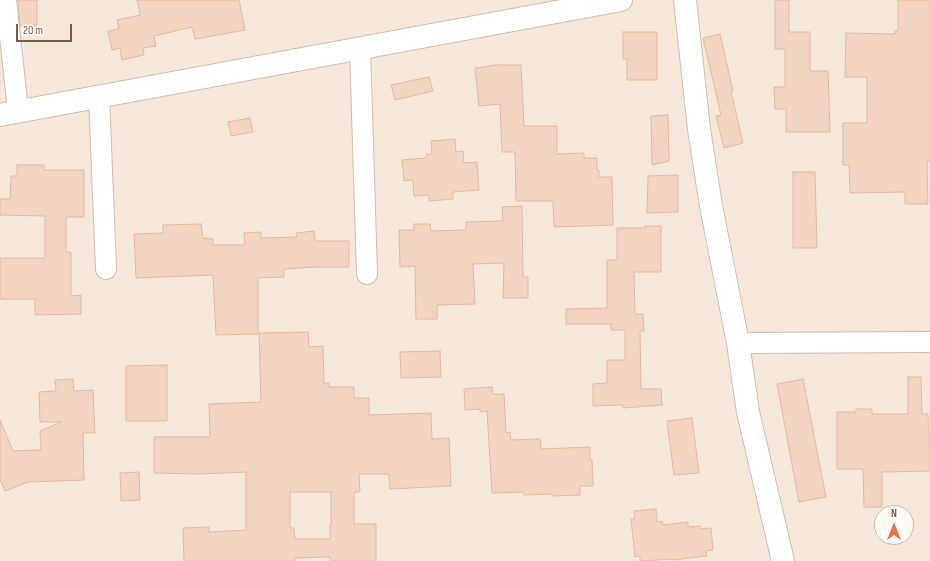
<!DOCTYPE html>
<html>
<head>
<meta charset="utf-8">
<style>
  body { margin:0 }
  #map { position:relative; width:930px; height:561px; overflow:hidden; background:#fdf6ec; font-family:"Sofia Sans Condensed",sans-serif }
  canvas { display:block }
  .north { position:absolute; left:874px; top:505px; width:40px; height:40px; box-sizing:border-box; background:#fffaf3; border:1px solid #cabbb1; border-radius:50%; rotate:0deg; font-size:11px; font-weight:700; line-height:16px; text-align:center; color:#7a5c4d }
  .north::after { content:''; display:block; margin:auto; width:14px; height:18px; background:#e76f51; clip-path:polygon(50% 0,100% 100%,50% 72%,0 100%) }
  .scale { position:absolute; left:16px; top:24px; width:56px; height:18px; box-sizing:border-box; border:2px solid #7a5c4d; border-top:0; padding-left:5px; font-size:12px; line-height:14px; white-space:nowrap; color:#7a5c4d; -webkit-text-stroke:3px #fffaf3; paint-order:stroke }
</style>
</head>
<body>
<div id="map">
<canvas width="930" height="561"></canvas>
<div class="north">N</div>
<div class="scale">20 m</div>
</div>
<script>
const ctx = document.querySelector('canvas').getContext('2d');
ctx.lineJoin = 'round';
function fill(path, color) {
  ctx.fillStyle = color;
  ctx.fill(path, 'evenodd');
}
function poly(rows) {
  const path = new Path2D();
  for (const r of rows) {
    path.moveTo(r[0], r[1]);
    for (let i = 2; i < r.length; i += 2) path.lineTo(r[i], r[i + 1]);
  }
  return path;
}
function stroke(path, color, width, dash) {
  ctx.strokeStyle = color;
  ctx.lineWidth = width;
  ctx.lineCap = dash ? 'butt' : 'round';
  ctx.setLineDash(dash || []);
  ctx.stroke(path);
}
const residential = poly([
  [0,0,930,0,930,561,0,561],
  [882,513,906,513,906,537,882,537]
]);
const building = poly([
  [18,0,37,0,37,26,20,26,18,0],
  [137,0,239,0,245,30,195,39,192,27,154,36,156,46,143,48,144,55,122,60,120,48,112,50,108,31,119,29,117,20,140,15,137,0],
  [775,0,789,0,789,32,810,32,810,71,828,71,830,132,786,132,786,109,775,109,774,87,785,87,785,49,775,49,775,0],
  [898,0,930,0,930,161,927,161,928,204,905,204,905,192,850,193,849,165,843,165,843,123,867,123,867,77,845,77,846,33,895,34,895,31,898,31,898,0],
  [623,32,657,32,657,80,627,80,627,59,623,59,623,32],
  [720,34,733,91,731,92,743,143,724,148,716,116,721,115,703,38,720,34],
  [496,65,521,65,524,126,557,126,557,154,584,153,584,158,597,158,597,170,599,170,599,177,612,177,613,225,554,227,553,201,516,201,515,152,502,152,500,104,479,106,475,68,496,65],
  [429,77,433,91,395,100,391,85,429,77],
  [668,115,669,161,652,165,651,116,668,115],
  [250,118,253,132,231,136,228,122,250,118],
  [455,139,456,152,463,151,464,163,477,162,479,190,453,192,453,199,429,201,429,195,414,196,413,180,404,181,402,160,426,158,426,154,432,154,431,141,455,139],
  [17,165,44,165,44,170,84,170,84,217,66,217,66,252,71,252,71,296,81,295,81,314,35,315,35,299,0,299,0,258,45,258,45,216,0,215,0,199,10,199,11,176,17,176,17,165],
  [793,172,815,172,817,248,793,248,793,172],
  [678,175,678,212,647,213,648,176,678,175],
  [522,206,523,277,528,277,528,298,503,298,504,263,473,264,475,304,437,305,437,319,416,319,415,266,400,267,399,230,414,230,414,224,430,224,431,231,466,230,466,222,503,221,502,207,522,206],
  [201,224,203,238,213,239,213,245,245,245,244,233,261,232,261,238,297,237,296,233,314,231,315,241,349,241,349,267,317,267,284,269,284,277,258,278,258,334,216,335,213,275,136,278,134,234,163,233,163,225,201,224],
  [645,226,661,226,661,272,634,272,635,314,643,314,644,331,640,331,641,389,661,389,662,405,623,408,623,405,593,406,593,384,607,383,607,360,625,360,625,331,624,330,611,330,611,324,566,324,566,309,607,308,607,260,617,260,617,228,645,228,645,226],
  [308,332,309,347,323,346,324,383,329,383,329,387,354,387,354,398,369,398,369,415,431,413,432,439,449,438,451,486,390,489,389,474,359,474,360,492,354,492,354,524,376,524,376,561,330,561,330,557,295,558,295,561,184,561,183,528,209,527,209,532,246,530,246,472,199,474,154,473,154,437,210,437,209,404,261,402,259,333,308,332],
  [290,492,331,492,331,524,330,524,330,539,295,539,294,528,290,528,290,492],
  [440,351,441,377,401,378,400,352,440,351],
  [167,365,167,421,126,421,126,366,167,365],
  [908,377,921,377,922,414,928,414,929,442,930,442,929,471,882,472,882,507,864,507,863,469,837,469,837,412,856,412,856,409,872,409,872,414,908,414,908,377],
  [73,379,74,391,93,390,95,433,83,433,84,480,28,482,5,491,0,479,0,420,13,451,41,450,40,431,62,422,40,422,39,392,56,391,55,380,73,379],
  [803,379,826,497,799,502,777,384,803,379],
  [492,387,493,394,504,394,506,433,510,432,511,440,540,439,541,449,590,447,590,460,592,460,593,486,580,486,580,495,553,496,553,494,524,495,524,492,492,493,487,411,480,412,480,409,465,410,464,389,492,387],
  [692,418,699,473,674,475,667,421,692,418],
  [139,472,140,500,121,501,120,473,139,472],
  [656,509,657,522,662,521,663,525,688,522,688,527,700,526,700,529,711,528,713,550,706,551,707,556,673,560,673,559,640,561,640,556,635,557,631,519,635,519,634,511,656,509]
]);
const minor = poly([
  [6,0,18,110],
  [360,48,367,274],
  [99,96,106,269],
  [738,343,930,342]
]);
const tertiary = poly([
  [685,0,699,129,711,206,738,343,748,412,783,561],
  [0,115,621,0]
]);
fill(residential, '#f5e8da');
fill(building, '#f3d5c3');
stroke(building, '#e6bba3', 1);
stroke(minor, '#d1beb0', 22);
stroke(tertiary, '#d1beb0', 24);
stroke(minor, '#fff', 20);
stroke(tertiary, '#fff', 22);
</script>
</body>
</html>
